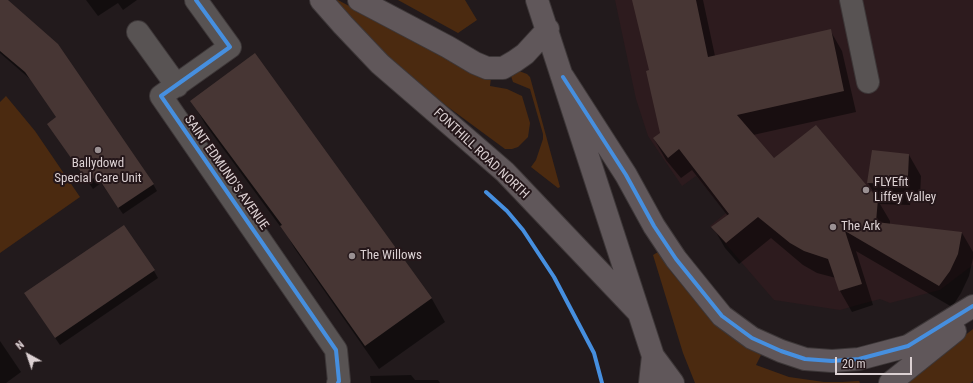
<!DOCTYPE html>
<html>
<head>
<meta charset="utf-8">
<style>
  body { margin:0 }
  #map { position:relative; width:973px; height:383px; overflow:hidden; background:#221a1c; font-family:"Roboto Condensed",sans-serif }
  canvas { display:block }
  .north { position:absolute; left:8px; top:335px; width:40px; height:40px; -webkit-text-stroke:3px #25171a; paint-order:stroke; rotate:320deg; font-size:11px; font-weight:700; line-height:16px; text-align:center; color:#dcd1d3 }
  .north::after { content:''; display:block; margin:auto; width:14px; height:18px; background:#dcd1d3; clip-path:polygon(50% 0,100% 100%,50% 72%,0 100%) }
  .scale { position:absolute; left:835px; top:357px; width:77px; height:18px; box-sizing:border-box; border:2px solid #dcd1d3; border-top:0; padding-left:5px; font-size:12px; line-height:14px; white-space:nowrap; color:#dcd1d3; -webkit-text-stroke:3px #25171a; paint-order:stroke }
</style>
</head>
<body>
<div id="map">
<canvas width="973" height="383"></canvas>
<div class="north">N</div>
<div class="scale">20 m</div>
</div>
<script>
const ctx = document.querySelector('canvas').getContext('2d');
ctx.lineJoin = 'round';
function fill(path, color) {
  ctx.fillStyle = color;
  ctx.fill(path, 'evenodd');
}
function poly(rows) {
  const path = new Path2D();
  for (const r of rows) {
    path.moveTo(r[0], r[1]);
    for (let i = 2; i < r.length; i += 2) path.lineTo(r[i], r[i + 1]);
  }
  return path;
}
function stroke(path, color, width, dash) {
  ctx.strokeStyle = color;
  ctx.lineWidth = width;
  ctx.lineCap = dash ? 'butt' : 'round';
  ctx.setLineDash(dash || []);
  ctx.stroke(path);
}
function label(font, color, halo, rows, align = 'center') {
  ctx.font = font + ' "Roboto Condensed",sans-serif';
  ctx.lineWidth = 4;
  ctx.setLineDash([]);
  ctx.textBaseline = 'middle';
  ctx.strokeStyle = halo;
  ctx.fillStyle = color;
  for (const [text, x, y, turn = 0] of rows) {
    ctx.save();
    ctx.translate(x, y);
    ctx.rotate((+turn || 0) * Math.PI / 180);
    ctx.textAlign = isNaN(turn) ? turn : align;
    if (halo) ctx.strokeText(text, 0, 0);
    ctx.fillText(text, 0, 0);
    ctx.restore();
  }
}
const built = poly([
  [615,0,973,0,973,265,940,290,890,303,880,299,840,310,774,300,710,226,726,213,696,176,682,186,648,136,636,99]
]);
const green = poly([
  [338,0,419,44,491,78,490,86,507,89,522,96,530,123,528,137,518,147,512,149,505,149,410,79,335,1],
  [398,0,465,0,477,20,458,33],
  [519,71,527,74,530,77,560,187,558,188,531,167,536,160,543,139,543,134,530,89,513,82,511,76],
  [6,96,35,131,80,197,0,253,0,102],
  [658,252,672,273,722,330,761,355,756,365,789,377,824,382,842,382,859,381,860,383,695,383,683,353,653,255],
  [973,329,973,381,971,383,904,383]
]);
const shadow = poly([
  [0,0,7,0,153,184,157,191,123,214,101,183,93,189,48,124,57,118,30,79,0,53],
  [86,0,137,0,123,10,118,3,98,16],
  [633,0,703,0,715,56,830,30,842,51,856,112,753,135,774,160,874,196,875,195,868,183,909,155,921,176,920,197,911,196,910,205,880,204,890,221,890,224,962,233,973,252,973,258,969,276,961,293,952,307,856,251,873,305,852,312,840,291,836,278,817,273,803,265,771,238,739,264,725,248,713,227,728,216,692,170,681,178,666,160,654,139,661,133,650,71],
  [255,55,432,299,445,322,379,369,295,249,288,237,205,124,192,101],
  [154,271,158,278,60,345,29,300],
  [0,341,21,372,6,383,0,383],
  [411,375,415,380,438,380,440,383,371,383,370,376]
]);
const building = poly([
  [0,0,8,0,58,44,154,184,118,208,97,176,88,182,47,124,56,117,25,72,0,51],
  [632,0,696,0,708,57,831,29,844,91,737,115,774,158,816,125,878,199,876,222,962,232,958,254,950,271,939,286,845,231,862,284,839,291,828,259,804,251,790,243,758,217,726,243,711,227,729,214,679,149,668,158,653,138,660,133,646,71,649,70],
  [255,53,432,298,365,346,280,226,282,225,190,101],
  [872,150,909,154,908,176,899,175,898,184,867,183],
  [124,225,155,270,55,338,24,293]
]);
const street = poly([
  [196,0,230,47,161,96,336,350,339,381,338,383],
  [851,0,868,82],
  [138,32,177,86]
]);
const secondary = poly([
  [321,0,343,25,380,64,505,172,638,312],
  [359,0,448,47,475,63,487,68,503,68,515,61,525,54,548,29],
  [537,0,653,356,673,383],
  [563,77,626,175,654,226,676,259,722,316,752,338,781,351,805,359,832,361,859,359,908,346,973,306],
  [650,383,653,356],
  [890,383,955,331]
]);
const cycleway = poly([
  [196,0,230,47,161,96,336,350,339,381,338,383],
  [563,77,626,175,654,226,676,259,722,316,752,338,781,351,805,359,832,361,859,359,908,346,973,306],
  [486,192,507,211,523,230,554,277,594,353,602,383]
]);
const markers = [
  [98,150,4,"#9b9193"],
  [866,190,4,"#9b9193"],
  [833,227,4,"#9b9193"],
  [352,256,4,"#9b9193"]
];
const streetNames = [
  ["FONTHILL ROAD NORTH",481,154,43],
  ["SAINT EDMUND'S AVENUE",226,173,55]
];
const poiNames = [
  ["Ballydowd",98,164,"center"],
  ["Special Care Unit",98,179,"center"],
  ["FLYEfit",874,183],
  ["Liffey Valley",874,198],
  ["The Ark",841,227],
  ["The Willows",360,256]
];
fill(built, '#2d1b1e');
fill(green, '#4b2a10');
fill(shadow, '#0007');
fill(building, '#473634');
stroke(street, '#3d3738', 24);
stroke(secondary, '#3d3738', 24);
stroke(street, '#585353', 22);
stroke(secondary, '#60575a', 22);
stroke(cycleway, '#468fdf', 4);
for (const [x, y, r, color] of markers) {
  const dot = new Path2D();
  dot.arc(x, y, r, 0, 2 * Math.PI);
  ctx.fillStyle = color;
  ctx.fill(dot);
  stroke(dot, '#25171a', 1.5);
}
label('13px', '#dcd1d3', '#25171a', streetNames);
label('13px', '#dcd1d3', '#25171a', poiNames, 'left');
</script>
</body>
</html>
